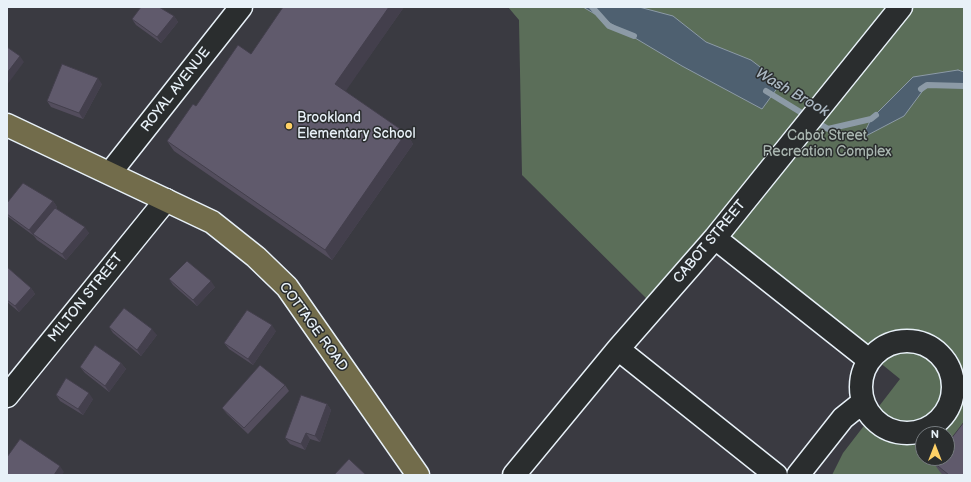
<!DOCTYPE html>
<html>
<head>
<meta charset="utf-8">
<style>
  body { margin:0 }
  #map { position:relative; width:971px; height:482px; overflow:hidden; background:#3a3a41; font-family:"Balsamiq Sans",sans-serif }
  canvas { display:block }
  .frame { position:absolute; inset:0; border:8px solid #e8f1f8; pointer-events:none }
  .north { position:absolute; left:915px; top:426px; width:40px; height:40px; box-sizing:border-box; background:#2a2d2e; border:1px solid #767b7f; border-radius:50%; rotate:0deg; font-size:11px; font-weight:700; line-height:16px; text-align:center; color:#e8f1f8 }
  .north::after { content:''; display:block; margin:auto; width:14px; height:18px; background:#ffd166; clip-path:polygon(50% 0,100% 100%,50% 72%,0 100%) }
</style>
</head>
<body>
<div id="map">
<canvas width="971" height="482"></canvas>
<div class="frame"></div>
<div class="north">N</div>
</div>
<script>
const ctx = document.querySelector('canvas').getContext('2d');
ctx.lineJoin = 'round';
function fill(path, color) {
  ctx.fillStyle = color;
  ctx.fill(path, 'evenodd');
}
function poly(rows) {
  const path = new Path2D();
  for (const r of rows) {
    if (r.length === 3) {
      path.moveTo(r[0] + r[2], r[1]);
      path.arc(r[0], r[1], r[2], 0, 2 * Math.PI);
      continue;
    }
    path.moveTo(r[0], r[1]);
    for (let i = 2; i < r.length; i += 2) path.lineTo(r[i], r[i + 1]);
  }
  return path;
}
function stroke(path, color, width, dash) {
  ctx.strokeStyle = color;
  ctx.lineWidth = width;
  ctx.lineCap = dash ? 'butt' : 'round';
  ctx.setLineDash(dash || []);
  ctx.stroke(path);
}
function label(font, color, halo, rows, align = 'center') {
  ctx.font = font + ' "Balsamiq Sans",sans-serif';
  ctx.lineWidth = 3;
  ctx.setLineDash([]);
  ctx.textBaseline = 'middle';
  ctx.strokeStyle = halo;
  ctx.fillStyle = color;
  for (const [text, x, y, turn = 0] of rows) {
    ctx.save();
    ctx.translate(x, y);
    ctx.rotate((+turn || 0) * Math.PI / 180);
    ctx.textAlign = isNaN(turn) ? turn : align;
    if (halo) ctx.strokeText(text, 0, 0);
    ctx.fillText(text, 0, 0);
    ctx.restore();
  }
}
const green = poly([
  [508,7,964,7,964,475,832,475,843,453,900,379,714,228,648,300,522,175,519,20],
  [923,434,947,434,947,458,923,458]
]);
const water = poly([
  [583,7,639,7,673,16,706,42,751,60,781,83,762,109,682,66,583,7],
  [958,70,964,72,964,85,962,84,927,85,904,116,862,138,871,119,913,77,958,70]
]);
const stream = poly([
  [592,7,609,26,634,36],
  [921,89,927,85,964,86],
  [766,91,828,129,871,119,876,115]
]);
const minor = poly([
  [110,173,241,7],
  [715,238,869,360],
  [907,387,46],
  [618,349,776,475],
  [7,396,166,200],
  [514,475,618,349,715,238,901,7],
  [798,475,843,418,863,402]
]);
const major = poly([
  [7,125,212,222,256,257,287,287,418,475]
]);
const wall = poly([
  [404,7,345,91,406,133,413,144,332,260,174,151,167,141,196,106,251,54],
  [174,16,178,22,161,43,136,25,132,19],
  [102,84,83,119,51,107,47,101],
  [53,201,57,207,56,208,89,233,66,260,37,240,34,236,7,216,7,203],
  [7,267,31,288,35,294,19,312,7,302],
  [169,279,215,287,197,306,173,285],
  [109,327,157,335,141,356,113,333],
  [276,331,253,365,229,349,224,343],
  [121,363,126,369,109,392,85,373,80,367],
  [285,385,289,391,248,434,227,414,222,408],
  [56,395,93,399,83,415,60,401],
  [327,404,331,410,320,442,310,439,305,450,290,444,285,438],
  [933,462,964,475,943,475,940,472]
]);
const shadedWall = poly([
  [389,7,404,7,343,95,335,84],
  [174,16,178,22,161,43,157,37],
  [20,56,24,62,7,85,7,73],
  [98,78,102,84,83,119,79,113],
  [406,133,413,144,332,260,325,250],
  [53,201,57,207,34,235,33,234,34,236,29,230],
  [85,227,89,233,66,260,62,254],
  [211,281,215,287,197,306,193,300],
  [31,288,35,294,19,312,15,306],
  [272,325,276,331,253,365,248,359],
  [152,329,157,335,141,356,137,350],
  [121,363,126,369,109,392,105,386],
  [89,393,93,399,83,415,78,409],
  [327,404,331,410,320,442,315,436],
  [306,433,310,439,305,450,301,444],
  [60,466,64,472,62,475,54,475]
]);
const building = poly([
  [141,7,159,7,174,16,157,37,132,19,141,7],
  [283,7,389,7,335,84,406,133,325,250,167,141,193,104,196,106,238,45,251,54,283,7],
  [7,47,20,56,7,73,7,47],
  [62,64,98,78,79,113,47,101,62,64],
  [23,183,53,201,29,230,7,214,7,203,23,183],
  [55,208,85,227,62,254,33,234,55,208],
  [187,261,211,281,193,300,169,279,187,261],
  [7,267,31,288,15,306,7,300,7,267],
  [124,308,152,329,137,350,109,327,124,308],
  [247,310,272,325,248,359,224,343,247,310],
  [95,345,121,363,105,386,80,367,95,345],
  [260,365,285,385,244,428,222,408,260,365],
  [66,378,89,393,78,409,56,395,66,378],
  [301,395,327,404,315,436,306,433,301,444,285,438,301,395],
  [964,422,964,475,949,475,933,462,936,458,947,458,947,444,964,422],
  [20,439,60,466,54,475,7,475,7,457,20,439],
  [349,459,366,475,334,475,349,459]
]);
const markers = [
  [289,126,4,"#ffd166"]
];
const streetNames = [
  ["ROYAL AVENUE",176,90,-52],
  ["CABOT STREET",710,242,-50],
  ["MILTON STREET",86,298,-51],
  ["COTTAGE ROAD",313,327,54]
];
const poiNames = [
  ["Brookland",297,118],
  ["Elementary School",297,134]
];
const parkNames = [
  ["Cabot Street",827,136],
  ["Recreation Complex",827,152]
];
const waterNames = [
  ["Wash Brook",792,93,30]
];
fill(green, '#5b6e59');
fill(water, '#4e6070');
stroke(water, '#8c9aa6', 1);
stroke(stream, '#8c9aa6', 6);
stroke(minor, '#e8f1f8', 25);
stroke(major, '#e8f1f8', 25);
stroke(minor, '#2a2d2e', 22);
stroke(major, '#726c4b', 22);
fill(wall, '#534d5d');
fill(shadedWall, '#433f4c');
fill(building, '#605a6c');
stroke(building, '#433f4c', 1);
for (const [x, y, r, color] of markers) {
  const dot = new Path2D();
  dot.arc(x, y, r, 0, 2 * Math.PI);
  ctx.fillStyle = color;
  ctx.fill(dot);
  stroke(dot, '#2a2d2e', 1.5);
}
label('14px', '#e8f1f8', '#2a2d2e', streetNames);
label('14px', '#e8f1f8', '#2a2d2e', poiNames, 'left');
label('14px', '#a9b6b0', '#2a2d2e', parkNames);
label('italic 15px', '#aab7c2', '#2a2d2e', waterNames);
</script>
</body>
</html>
